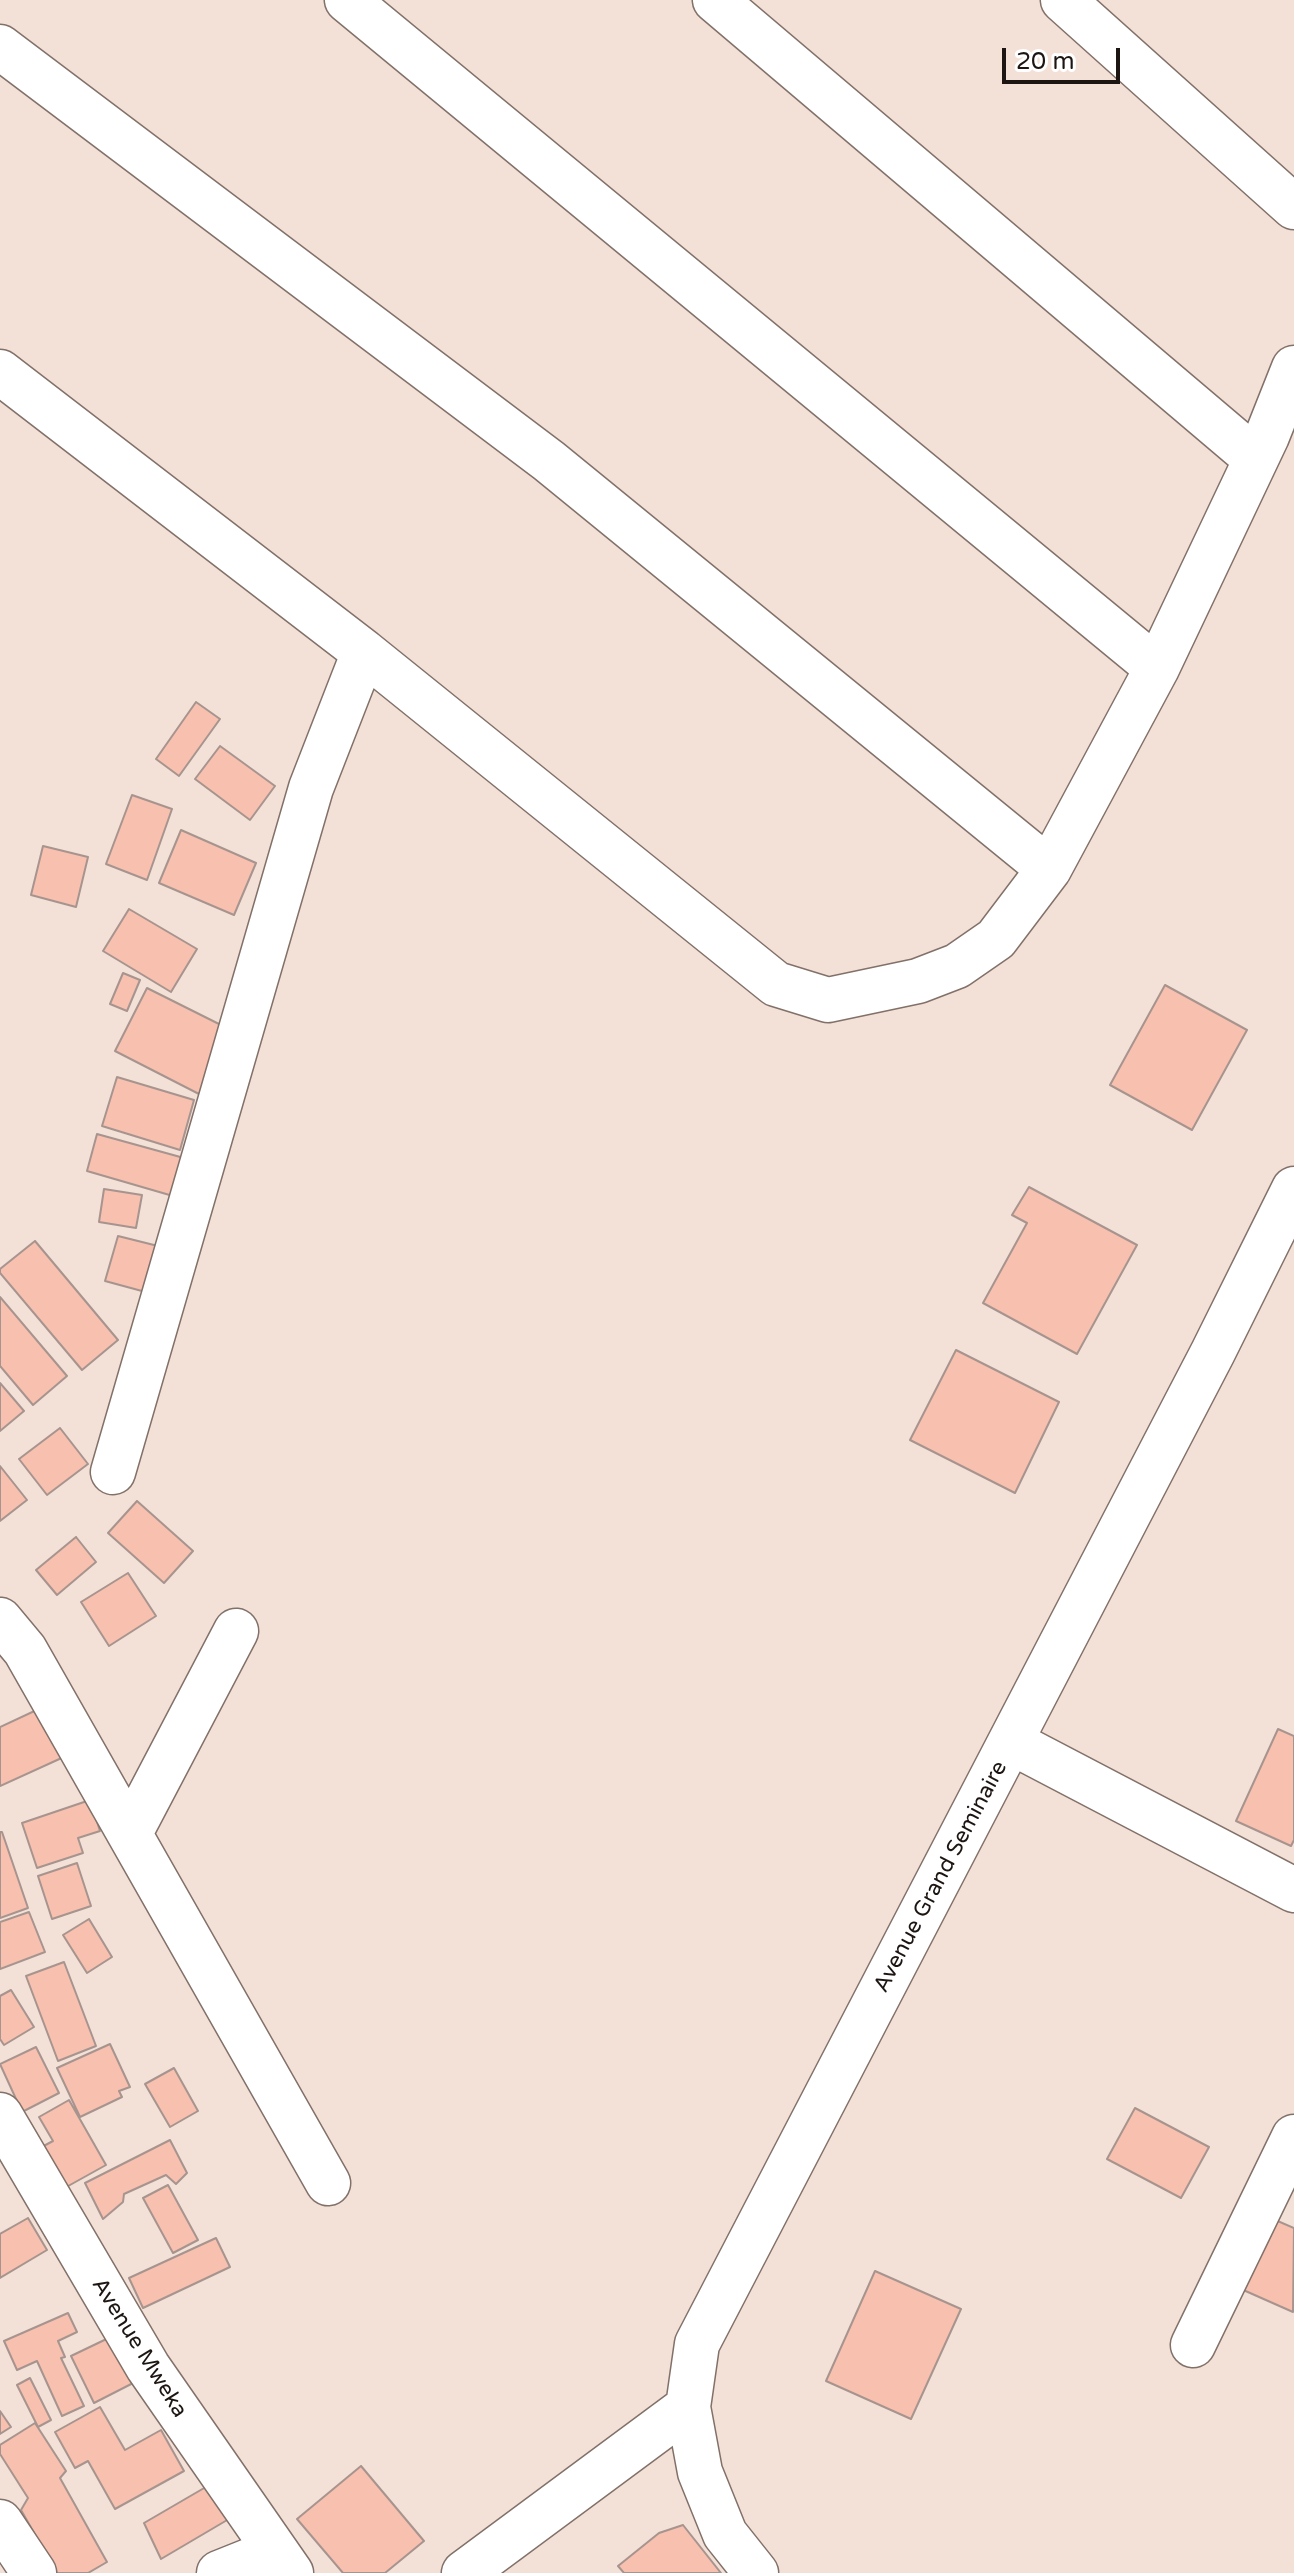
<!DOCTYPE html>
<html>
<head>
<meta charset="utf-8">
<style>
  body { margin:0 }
  #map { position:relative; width:1294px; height:2573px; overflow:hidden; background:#f3e0d7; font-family:"Varela Round",sans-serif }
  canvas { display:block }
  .scale { position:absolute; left:1002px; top:48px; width:118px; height:36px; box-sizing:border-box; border:4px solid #1c1512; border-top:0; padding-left:10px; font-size:24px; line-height:28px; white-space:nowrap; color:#1c1512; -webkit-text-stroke:6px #fff; paint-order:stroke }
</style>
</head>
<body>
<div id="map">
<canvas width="1294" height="2573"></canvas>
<div class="scale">20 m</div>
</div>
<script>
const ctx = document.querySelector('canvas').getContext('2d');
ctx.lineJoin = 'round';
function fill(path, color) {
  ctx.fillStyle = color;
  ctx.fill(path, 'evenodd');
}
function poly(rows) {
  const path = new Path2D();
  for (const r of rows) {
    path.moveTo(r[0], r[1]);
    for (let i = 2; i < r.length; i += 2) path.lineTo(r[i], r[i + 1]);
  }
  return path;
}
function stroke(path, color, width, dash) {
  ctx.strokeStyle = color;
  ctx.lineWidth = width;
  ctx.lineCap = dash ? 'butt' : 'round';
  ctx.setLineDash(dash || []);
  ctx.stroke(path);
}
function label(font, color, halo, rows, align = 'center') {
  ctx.font = font + ' "Varela Round",sans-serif';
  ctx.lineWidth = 8;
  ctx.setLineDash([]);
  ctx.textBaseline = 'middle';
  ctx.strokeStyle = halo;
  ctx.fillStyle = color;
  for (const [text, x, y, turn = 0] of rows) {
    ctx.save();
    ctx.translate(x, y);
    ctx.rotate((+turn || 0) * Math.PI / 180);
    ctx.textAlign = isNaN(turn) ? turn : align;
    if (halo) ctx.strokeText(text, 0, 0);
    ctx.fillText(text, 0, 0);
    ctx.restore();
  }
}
const building = poly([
  [196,702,220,719,179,776,156,759,196,702],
  [220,746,275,786,250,820,195,779,220,746],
  [132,795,172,809,147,880,106,864,132,795],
  [181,830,256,863,234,915,159,883,181,830],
  [43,846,88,857,76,907,31,895,43,846],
  [129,909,197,949,171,992,103,951,129,909],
  [123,973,140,980,127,1011,110,1004,123,973],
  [1165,985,1247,1030,1192,1130,1110,1085,1165,985],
  [147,988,231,1030,199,1094,115,1051,147,988],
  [117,1077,194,1100,180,1150,102,1126,117,1077],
  [97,1134,184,1158,173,1196,87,1171,97,1134],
  [1029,1187,1137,1245,1077,1354,983,1303,1027,1223,1012,1215,1029,1187],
  [104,1189,142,1195,136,1228,99,1222,104,1189],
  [118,1236,166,1248,153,1294,105,1281,118,1236],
  [35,1241,118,1340,82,1370,0,1273,0,1269,35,1241],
  [0,1297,67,1376,33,1405,0,1366,0,1297],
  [956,1350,1059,1402,1015,1493,910,1440,956,1350],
  [0,1383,24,1411,0,1431,0,1383],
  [60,1428,88,1464,47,1495,19,1459,60,1428],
  [0,1466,27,1500,0,1521,0,1466],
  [137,1501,193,1551,164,1583,108,1533,137,1501],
  [76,1537,96,1562,57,1595,36,1570,76,1537],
  [128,1573,156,1616,109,1646,81,1602,128,1573],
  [43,1707,66,1756,0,1786,0,1727,43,1707],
  [1278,1729,1294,1736,1294,1840,1291,1846,1236,1821,1278,1729],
  [90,1800,100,1831,78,1838,83,1853,37,1868,22,1823,90,1800],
  [0,1832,2,1832,28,1908,0,1918,0,1832],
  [77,1863,91,1906,52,1919,38,1876,77,1863],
  [29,1912,45,1952,0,1969,0,1922,29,1912],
  [89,1919,112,1957,87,1973,63,1935,89,1919],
  [64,1962,96,2046,58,2061,26,1976,64,1962],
  [11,1990,34,2027,4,2045,0,2039,0,1996,11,1990],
  [110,2044,130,2087,119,2091,122,2097,80,2117,57,2068,110,2044],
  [36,2047,59,2093,22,2112,0,2064,36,2047],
  [174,2068,198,2111,170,2127,145,2084,174,2068],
  [69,2100,106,2165,61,2190,38,2149,53,2141,39,2117,69,2100],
  [1135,2108,1209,2147,1181,2198,1107,2159,1135,2108],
  [170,2140,187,2173,176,2184,166,2175,124,2194,123,2202,103,2219,85,2183,170,2140],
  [168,2185,198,2240,173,2253,143,2198,168,2185],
  [28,2218,47,2250,0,2278,0,2234,28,2218],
  [1273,2219,1294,2228,1293,2312,1241,2289,1273,2219],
  [216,2238,230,2267,143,2308,129,2278,216,2238],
  [875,2271,961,2309,911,2419,826,2381,875,2271],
  [68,2313,77,2332,58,2341,65,2357,61,2358,84,2406,62,2416,37,2361,17,2370,4,2341,68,2313],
  [119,2333,141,2379,94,2403,71,2356,119,2333],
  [30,2378,51,2420,38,2427,17,2385,30,2378],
  [100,2407,125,2450,161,2430,184,2471,115,2509,88,2461,75,2468,55,2432,100,2407],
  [0,2411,11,2427,0,2434,0,2411],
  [35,2423,66,2471,60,2478,107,2562,88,2573,57,2573,21,2510,28,2498,0,2454,0,2445,35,2423],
  [361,2466,424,2541,385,2573,343,2573,297,2519,361,2466],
  [211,2484,234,2516,161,2559,144,2523,211,2484],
  [683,2525,721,2573,624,2573,618,2566,659,2533,683,2525]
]);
const minor = poly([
  [347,0,1157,668],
  [715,0,1256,459],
  [1063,0,1294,207],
  [0,47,549,461,1049,869],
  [0,372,364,652,776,984,828,1000,918,981,957,966,996,939,1049,869,1157,668,1267,436,1294,368],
  [113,1472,311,788,364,652],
  [0,1620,25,1650,328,2183],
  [1011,1742,1294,1890],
  [130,1833,236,1631],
  [0,2115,148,2367,291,2573],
  [1193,2345,1294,2137],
  [0,2522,34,2573],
  [219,2573,274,2551],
  [464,2573,688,2407],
  [756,2573,725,2534,700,2472,688,2407,697,2344,1213,1352,1294,1189]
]);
const streetNames = [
  ["Avenue Grand Seminaire",941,1877,-62],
  ["Avenue Mweka",139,2348,58]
];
fill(building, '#f7c0af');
stroke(building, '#a7948e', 2);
stroke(minor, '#827169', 47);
stroke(minor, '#fff', 44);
label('22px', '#1c1512', '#fff', streetNames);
</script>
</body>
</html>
